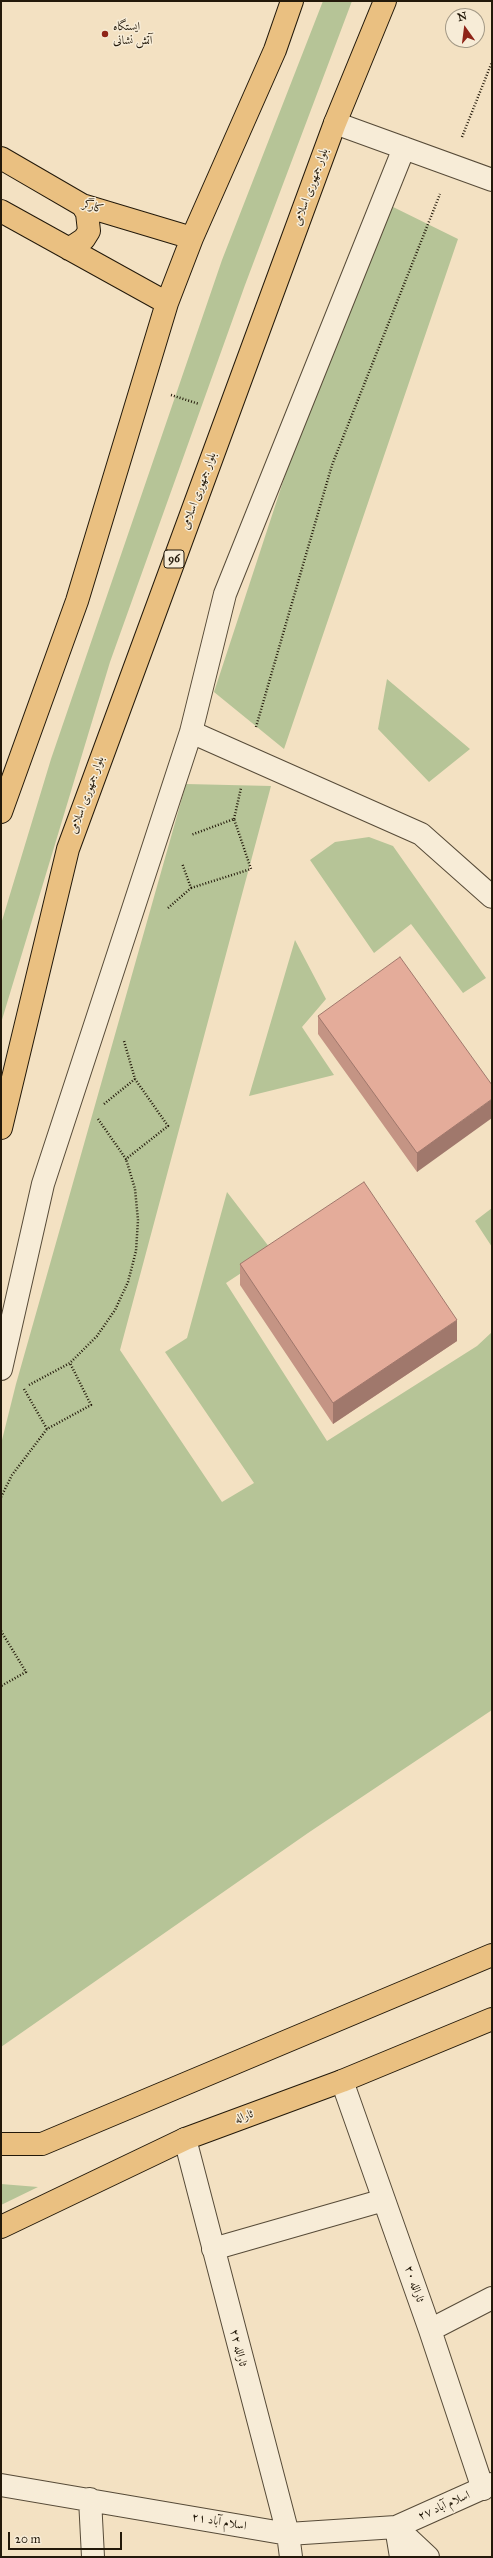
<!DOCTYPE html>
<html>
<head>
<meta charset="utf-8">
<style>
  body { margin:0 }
  #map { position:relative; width:493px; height:2558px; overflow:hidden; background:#f3e1c2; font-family:"IM FELL Great Primer",serif }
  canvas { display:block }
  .frame { position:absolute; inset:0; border:2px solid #23190a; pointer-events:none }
  .north { position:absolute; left:445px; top:8px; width:40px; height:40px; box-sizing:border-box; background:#f7ecd7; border:1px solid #a29885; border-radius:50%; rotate:346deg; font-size:11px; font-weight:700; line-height:16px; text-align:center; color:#23190a }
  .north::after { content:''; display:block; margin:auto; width:14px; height:18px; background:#8f2418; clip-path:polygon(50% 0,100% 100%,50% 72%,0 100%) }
  .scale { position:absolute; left:8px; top:2532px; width:114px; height:18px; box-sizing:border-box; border:2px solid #23190a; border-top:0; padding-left:5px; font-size:12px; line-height:14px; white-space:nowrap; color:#23190a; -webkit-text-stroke:3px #f7ecd7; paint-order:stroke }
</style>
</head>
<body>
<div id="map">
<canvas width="493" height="2558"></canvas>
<div class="frame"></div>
<div class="north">N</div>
<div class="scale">20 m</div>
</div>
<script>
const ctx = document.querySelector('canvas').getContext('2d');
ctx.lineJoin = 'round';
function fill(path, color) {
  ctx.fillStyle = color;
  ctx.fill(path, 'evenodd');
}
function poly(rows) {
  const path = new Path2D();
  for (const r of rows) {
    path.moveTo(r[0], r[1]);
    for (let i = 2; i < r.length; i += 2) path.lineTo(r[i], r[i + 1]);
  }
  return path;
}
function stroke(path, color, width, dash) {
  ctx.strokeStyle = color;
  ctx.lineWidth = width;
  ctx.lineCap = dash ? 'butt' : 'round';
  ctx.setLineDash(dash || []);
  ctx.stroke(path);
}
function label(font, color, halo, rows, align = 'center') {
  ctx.font = font + ' "IM FELL Great Primer",Amiri,serif';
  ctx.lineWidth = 3;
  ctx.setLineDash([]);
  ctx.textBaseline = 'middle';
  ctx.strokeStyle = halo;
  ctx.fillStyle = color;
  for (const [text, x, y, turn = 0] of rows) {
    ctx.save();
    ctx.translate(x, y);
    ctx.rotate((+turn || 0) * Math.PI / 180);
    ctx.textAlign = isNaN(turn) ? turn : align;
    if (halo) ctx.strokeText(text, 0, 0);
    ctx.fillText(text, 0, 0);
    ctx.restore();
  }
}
const green = poly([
  [323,1,352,1,245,285,110,662,1,1023,1,924,51,759,222,260],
  [385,203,458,239,284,749,214,692,300,430],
  [387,679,470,749,429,782,378,729],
  [186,784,271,786,120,1350,222,1502,254,1483,165,1352,187,1338,227,1192,273,1252,226,1283,327,1441,477,1346,492,1332,492,1710,308,1833,1,2047,1,1444,16,1384],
  [369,837,393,846,486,978,463,993,411,924,374,953,310,860,335,842],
  [295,940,326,999,302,1027,334,1075,249,1096],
  [492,1208,492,1247,475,1221],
  [1,2184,38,2187,1,2205]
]);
const path = poly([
  [462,137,492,62],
  [171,395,199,404],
  [256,727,332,465,440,194],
  [234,819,241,788],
  [191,888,251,869,234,819,191,835],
  [168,908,191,888,182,863],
  [104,1104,135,1079],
  [98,1119,126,1159,168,1126,135,1079,124,1041],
  [29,1385,70,1363,97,1336,115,1310,128,1282,136,1251,138,1220,135,1189,126,1159],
  [24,1389,47,1429,91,1405,70,1363],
  [1,1497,12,1475,47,1429],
  [1,1631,26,1672,1,1686]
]);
const minor = poly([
  [335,123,492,180],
  [191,732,421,834,492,897],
  [1,1369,43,1184,191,732,225,594,404,148],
  [342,2081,430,2330,483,2489],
  [185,2139,288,2534,291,2557],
  [213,2249,384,2200],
  [430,2330,492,2298],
  [1,2485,288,2534,396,2527,428,2557],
  [90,2499,93,2557],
  [401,2557,396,2527,492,2484]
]);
const major = poly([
  [1,158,82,205,192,238],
  [1,211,167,303],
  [69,249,84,239,89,231,87,213,82,205],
  [1,812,77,601,167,303,192,238,275,50,292,1],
  [1,1128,68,849,335,123,385,1],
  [1,2144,42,2144,492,1955],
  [1,2227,185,2139,342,2081,492,2019]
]);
const wall = poly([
  [318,1016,492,1085,417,1172,318,1034],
  [240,1264,457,1341,333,1424,240,1285]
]);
const shadedWall = poly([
  [492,1099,492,1118,417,1172,417,1153],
  [457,1320,457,1341,333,1424,333,1403]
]);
const building = poly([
  [400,957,492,1085,492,1099,417,1153,318,1016,400,957],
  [364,1182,457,1320,333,1403,240,1264,364,1182]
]);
const markers = [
  [105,34,4,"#8f2418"]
];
const shields = [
  [174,559,20]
];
const shieldNames = [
  ["96",174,559]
];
const poiNames = [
  ["ایستگاه",113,27],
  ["آتش نشانی",113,41]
];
const streetNames = [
  ["بلوار جمهوری اسلامی",311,187,-70],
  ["کارگر",93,207,19],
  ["بلوار جمهوری اسلامی",199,491,-70],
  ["بلوار جمهوری اسلامی",87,795,-70],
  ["ثاراله",244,2117,-21],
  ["ثارالله ۲۰",414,2284,71],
  ["ثارالله ۲۲",238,2348,76],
  ["اسلام آباد ۲۷",444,2506,-24],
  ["اسلام آباد ۲۱",219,2522,10]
];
fill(green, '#b6c497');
stroke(minor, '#574b38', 24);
stroke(major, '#23190a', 24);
stroke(path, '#23190a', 2.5, [1, 2]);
stroke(minor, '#f7ecd7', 22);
stroke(major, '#eac081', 22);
fill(wall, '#c49484');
fill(shadedWall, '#a0786c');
fill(building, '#e4ac9a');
stroke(building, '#a0786c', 1);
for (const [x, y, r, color] of markers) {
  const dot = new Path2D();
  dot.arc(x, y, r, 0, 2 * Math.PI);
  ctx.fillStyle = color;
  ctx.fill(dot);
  stroke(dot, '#f7ecd7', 1.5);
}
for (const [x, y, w] of shields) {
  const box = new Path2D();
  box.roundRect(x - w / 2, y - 9, w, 18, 3);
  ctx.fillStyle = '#f7ecd7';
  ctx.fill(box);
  stroke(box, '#23190a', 1);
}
label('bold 11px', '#23190a', null, shieldNames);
label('12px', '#23190a', '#f7ecd7', poiNames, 'left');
label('12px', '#23190a', '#f7ecd7', streetNames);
</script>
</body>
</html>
